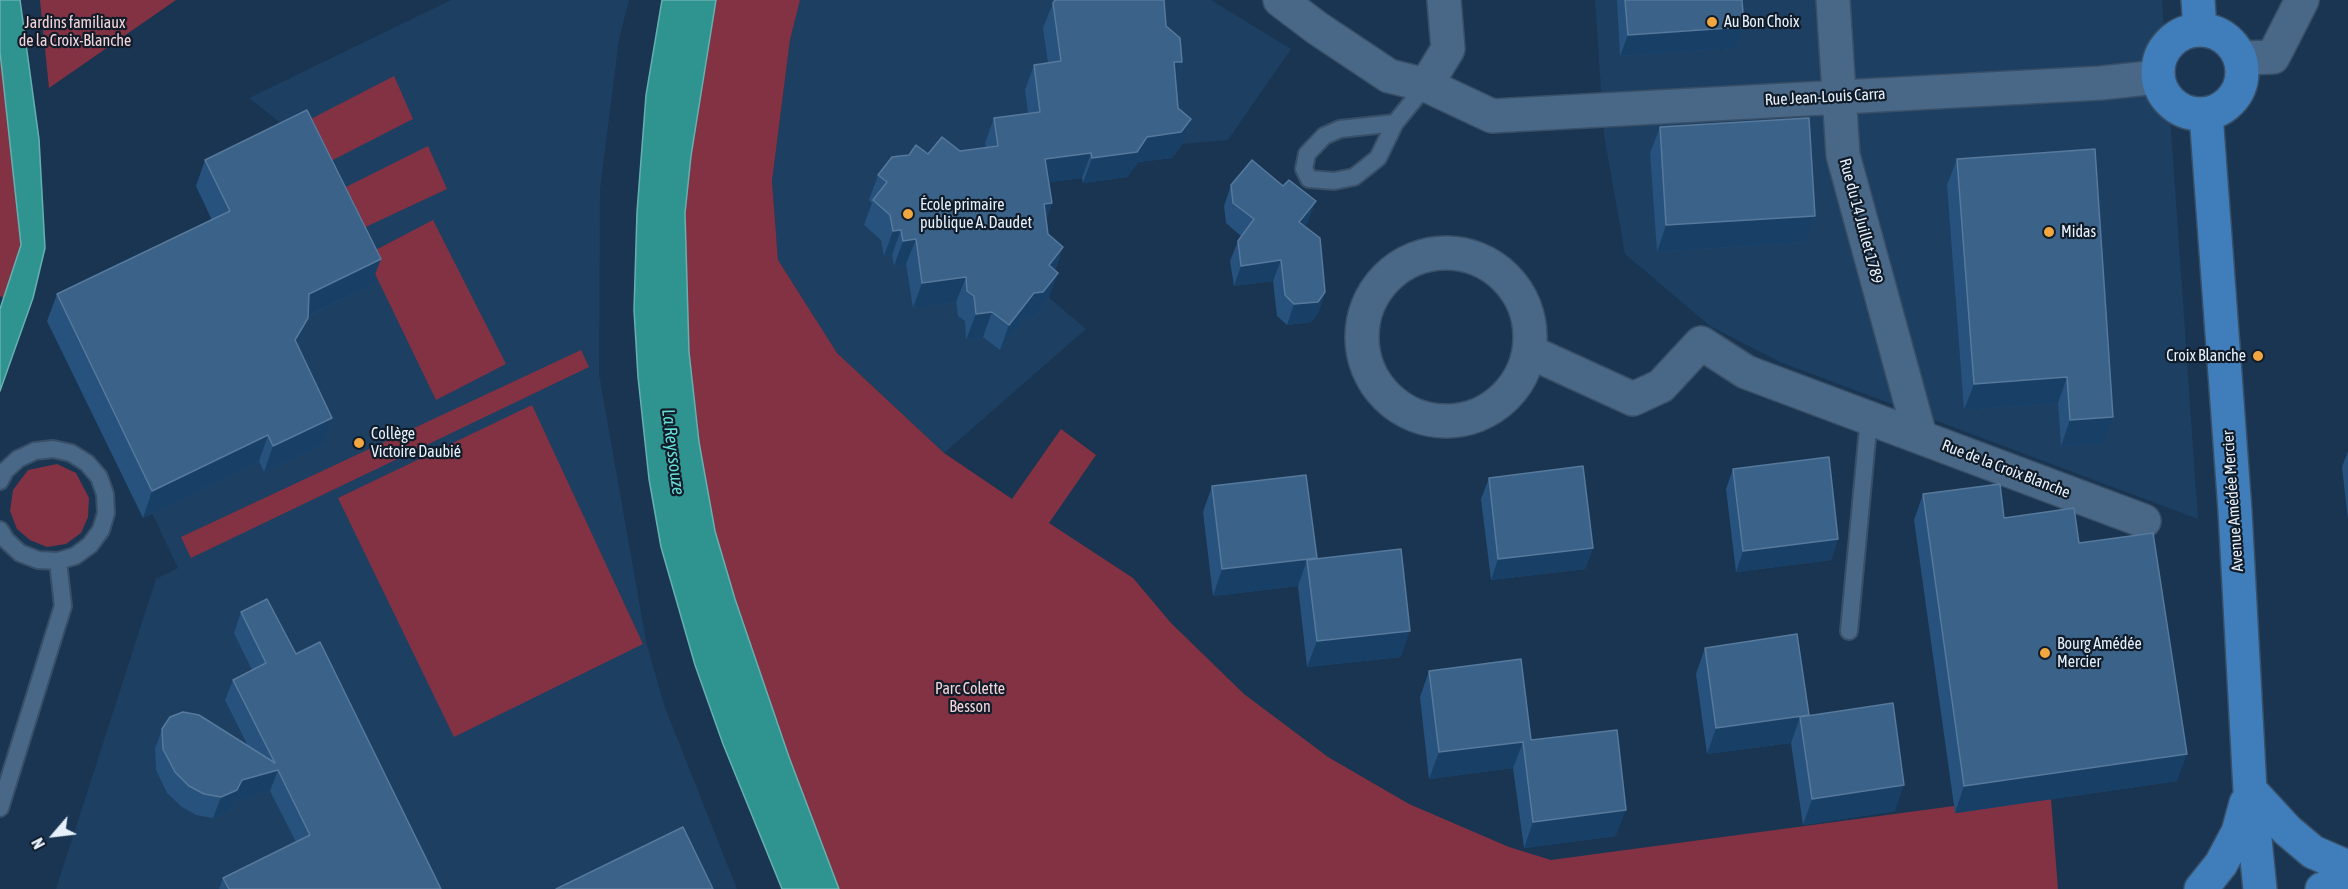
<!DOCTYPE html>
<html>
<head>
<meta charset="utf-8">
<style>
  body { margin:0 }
  #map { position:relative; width:2348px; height:889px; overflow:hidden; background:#193552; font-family:"Asap Condensed",sans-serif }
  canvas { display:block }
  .north { position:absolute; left:24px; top:805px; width:60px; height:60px; -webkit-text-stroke:4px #101c29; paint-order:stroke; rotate:242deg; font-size:16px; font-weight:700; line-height:24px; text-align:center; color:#e7f1fd }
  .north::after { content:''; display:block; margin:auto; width:21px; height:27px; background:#e7f1fd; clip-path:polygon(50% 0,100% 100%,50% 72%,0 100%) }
</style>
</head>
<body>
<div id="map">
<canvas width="2348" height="889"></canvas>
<div class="north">N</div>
</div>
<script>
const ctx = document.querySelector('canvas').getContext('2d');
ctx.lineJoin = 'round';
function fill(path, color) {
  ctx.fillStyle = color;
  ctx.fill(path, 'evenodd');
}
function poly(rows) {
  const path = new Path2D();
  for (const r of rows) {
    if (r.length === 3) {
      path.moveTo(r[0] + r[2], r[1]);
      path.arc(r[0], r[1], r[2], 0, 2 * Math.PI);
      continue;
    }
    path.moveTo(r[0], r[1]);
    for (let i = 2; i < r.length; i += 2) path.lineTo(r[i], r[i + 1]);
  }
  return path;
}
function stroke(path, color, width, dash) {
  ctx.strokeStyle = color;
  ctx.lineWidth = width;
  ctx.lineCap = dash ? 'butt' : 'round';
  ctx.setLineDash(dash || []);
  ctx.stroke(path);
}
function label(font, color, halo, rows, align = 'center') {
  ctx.font = font + ' "Asap Condensed",sans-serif';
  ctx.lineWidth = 4.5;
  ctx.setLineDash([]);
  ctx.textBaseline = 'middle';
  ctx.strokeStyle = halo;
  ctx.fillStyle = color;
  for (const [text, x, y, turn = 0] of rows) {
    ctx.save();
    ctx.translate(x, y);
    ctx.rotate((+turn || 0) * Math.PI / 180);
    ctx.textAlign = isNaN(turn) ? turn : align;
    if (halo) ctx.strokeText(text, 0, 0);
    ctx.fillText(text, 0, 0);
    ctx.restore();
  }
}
const built = poly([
  [451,0,629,0,619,39,600,189,599,374,646,641,664,705,737,889,56,889,156,579,178,568,152,513,143,517,47,321,220,238,196,186,297,136,249,98],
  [800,0,1211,0,1291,49,1228,140,1182,144,1172,158,1138,162,1127,177,1083,183,1082,178,1015,187,1040,290,1086,329,944,453,837,353,778,260,772,181,790,40],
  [1595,0,2162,0,2198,519,1780,362,1710,326,1625,254,1604,135]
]);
const green = poly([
  [40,0,176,0,49,88],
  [716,0,800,0,790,40,772,181,778,260,837,353,944,453,1012,499,1061,429,1096,455,1049,523,1133,578,1171,623,1244,694,1328,757,1409,804,1509,847,1551,860,1954,806,1956,813,2051,799,2058,889,839,889,789,757,735,599,715,531,699,442,689,352,685,213,691,156],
  [0,52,21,245,4,298,0,296],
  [394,76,413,119,323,165,305,122],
  [428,146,447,189,357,231,338,191],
  [433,220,506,364,436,400,366,255],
  [581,350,589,367,191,558,181,537],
  [532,405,643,644,454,737,338,498],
  [57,464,76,473,89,498,88,517,81,533,66,544,47,547,30,540,17,529,10,511,13,490,28,470]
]);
const water = poly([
  [0,0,20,0,39,139,45,248,33,298,0,391,0,309,21,245,0,52,0,0],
  [662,0,716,0,691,156,685,213,689,352,699,442,715,531,735,599,789,757,839,889,782,889,723,744,695,665,661,547,649,479,638,377,634,310,637,212,646,95,662,0]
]);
const service = poly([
  [1395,123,1340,129,1324,136,1307,154,1304,169,1309,179,1334,181,1354,177,1378,158,1395,123,1426,85],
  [0,481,5,471,18,459,35,451,53,449,71,453,87,463,99,477,105,494,106,513,101,530,90,545,75,556,58,561,38,560,20,553,6,540,0,530],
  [1849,631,1869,418],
  [0,808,63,606,58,561]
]);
const minor = poly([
  [1280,0,1317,28,1389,76,1426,85,1492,116,2101,83,2158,77],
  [1833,0,1843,155,1920,436],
  [2240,58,2273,57,2302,0],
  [1426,85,1448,49,1444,0],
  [1446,337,84],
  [1530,352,1633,399,1661,386,1701,343,1746,372,2144,521]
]);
const primary = poly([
  [2198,0,2200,29],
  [2200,72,42],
  [2206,114,2235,511,2250,790,2260,889],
  [2250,790,2287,830,2313,852,2348,867],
  [2201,889,2221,864,2238,832,2246,803],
  [2322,889,2348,884]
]);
const wall = poly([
  [1617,0,1742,0,1736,48,1620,56],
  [1053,3,1166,26,1182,62,1176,79,1182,144,1172,158,1138,162,1127,177,1083,183,1082,178,1049,182,1052,203,1046,219,1048,234,1063,247,1055,270,1049,298,1034,317,1025,318,1000,350,983,337,966,340,965,321,958,316,956,302,913,308,906,264,894,266,892,255,884,256,881,240,864,225,872,203,869,200,878,175,928,154,986,148,985,143,994,118,1028,113,1025,90,1034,65,1048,63,1043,28],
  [1660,127,1805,242,1657,252,1650,153],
  [1957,159,2103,443,2061,446,2058,403,1964,410,1947,185],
  [205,160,371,285,308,316,298,345,323,444,264,472,259,461,143,518,47,321,57,294,212,220,196,186],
  [1231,185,1308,222,1305,226,1325,292,1318,313,1311,322,1287,325,1277,316,1273,281,1234,286,1230,261,1238,241,1241,236,1226,223,1224,206],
  [2348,451,2348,520,2342,467],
  [1733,469,1838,539,1831,560,1736,572,1726,489],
  [1489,478,1593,548,1585,569,1491,580,1481,499],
  [1212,486,1316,559,1401,657,1307,667,1298,586,1213,596,1203,512],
  [1923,494,2004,518,2079,543,2177,781,1955,813,1914,520],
  [241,612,296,654,441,889,219,889,223,878,296,842,270,791,235,801,229,811,213,818,196,815,182,807,167,793,156,770,155,749,162,729,248,746,225,700,233,680,252,670,234,633],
  [1705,648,1809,715,1895,811,1803,825,1791,743,1707,754,1696,674],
  [1429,671,1531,740,1616,836,1524,848,1513,768,1429,779,1420,697]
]);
const shadedWall = poly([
  [1744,27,1736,48,1620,56,1628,35],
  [1174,62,1182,62,1173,87],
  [1191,119,1182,144,1172,158,1138,162,1127,177,1083,183,1092,158],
  [1091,153,1082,178,1036,184,1045,159],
  [1316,201,1308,222,1292,243,1299,222],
  [1052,203,1042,228,1044,204],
  [1815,216,1805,242,1657,252,1666,225],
  [901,230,892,255,884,256,893,231],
  [916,239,906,264,894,266,903,241],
  [1063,247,1054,272,1049,265],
  [381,259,371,285,299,320,309,294],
  [1281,260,1273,281,1234,286,1241,266],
  [1058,273,1049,298,1034,317,1025,318,1000,350,1009,325,1034,293],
  [966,277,956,302,913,308,922,283],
  [1325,292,1318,313,1311,322,1287,325,1294,304],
  [992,312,983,337,966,340,976,314],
  [308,318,298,344,286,366,295,340],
  [2067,377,2058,403,1964,410,1974,384],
  [2113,417,2103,443,2061,446,2070,420],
  [332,418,323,444,264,472,273,446],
  [268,435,259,461,143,518,152,491],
  [1838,539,1831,560,1736,572,1743,551],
  [1593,548,1585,569,1491,580,1498,559],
  [1307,560,1298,586,1213,596,1222,569],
  [1410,631,1401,657,1307,667,1317,641],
  [1800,717,1791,743,1707,754,1716,728],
  [1523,742,1513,768,1429,779,1439,752],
  [2187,754,2177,781,1955,813,1964,786],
  [278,770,270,791,235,801,229,811,213,818,221,797,242,780],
  [1904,785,1895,811,1803,825,1812,799],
  [1626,810,1616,836,1524,848,1533,822]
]);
const building = poly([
  [1055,0,1164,0,1166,26,1180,38,1182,62,1174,62,1178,108,1191,119,1181,132,1147,137,1137,152,1092,158,1091,153,1045,159,1052,203,1044,204,1048,234,1063,247,1049,265,1058,273,1043,292,1034,293,1009,325,992,312,976,314,974,296,967,291,966,277,922,283,916,239,903,241,901,230,893,231,890,215,873,200,887,182,878,175,892,157,909,155,916,145,928,154,942,137,960,151,998,146,994,118,1040,112,1034,65,1061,61,1053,3,1055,0],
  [1625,0,1742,0,1744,27,1628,35,1625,0],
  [307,110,381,259,309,294,308,318,295,340,332,418,273,446,268,435,152,491,57,294,230,211,205,160,307,110],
  [1809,118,1815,216,1666,225,1660,127,1809,118],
  [2095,149,2113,417,2070,420,2067,377,1974,384,1957,159,2095,149],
  [1252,160,1283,186,1289,180,1316,201,1299,222,1320,238,1325,292,1318,302,1294,304,1285,295,1281,260,1241,266,1238,241,1254,219,1233,203,1231,185,1252,160],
  [1829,457,1838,539,1743,551,1733,469,1829,457],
  [1583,466,1593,548,1498,559,1489,478,1583,466],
  [1306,475,1317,558,1222,569,1212,486,1306,475],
  [2000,484,2004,518,2074,508,2079,543,2153,533,2187,754,1964,786,1923,494,2000,484],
  [1401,549,1410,631,1317,641,1307,560,1401,549],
  [267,599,296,654,320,642,441,889,229,889,223,878,310,835,278,770,242,780,237,790,221,797,204,794,189,786,175,772,163,749,162,729,170,717,183,712,199,715,275,763,233,680,266,663,241,612,267,599],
  [1797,634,1809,715,1716,728,1705,648,1797,634],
  [1521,659,1531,740,1617,730,1626,810,1533,822,1523,742,1439,752,1429,671,1521,659],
  [1893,703,1904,785,1812,799,1800,717,1893,703],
  [683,827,713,889,556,889,683,827]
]);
const markers = [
  [1712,22,6,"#f1a63f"],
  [908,214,6,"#f1a63f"],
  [2049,232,6,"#f1a63f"],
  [2258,356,6,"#f1a63f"],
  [359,443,6,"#f1a63f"],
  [2045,653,6,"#f1a63f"]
];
const poiNames = [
  ["Au Bon Choix",1724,22],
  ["École primaire",920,205],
  ["publique A. Daudet",920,223],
  ["Midas",2061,232],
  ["Croix Blanche",2246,356,"right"],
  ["Collège",371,434],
  ["Victoire Daubié",371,452],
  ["Bourg Amédée",2057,644],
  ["Mercier",2057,662]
];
const parkNames = [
  ["Jardins familiaux",75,23],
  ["de la Croix-Blanche",75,41],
  ["Parc Colette",970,689],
  ["Besson",970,707]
];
const streetNames = [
  ["Rue Jean-Louis Carra",1825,97,-3],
  ["Rue du 14 Juillet 1789",1861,221,75],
  ["Rue de la Croix Blanche",2006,469,21],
  ["Avenue Amédée Mercier",2233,501,-94]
];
const waterNames = [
  ["La Reyssouze",673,452,83]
];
fill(built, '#1d3f62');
fill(green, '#823242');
fill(water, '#2f9490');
stroke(water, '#66b0b1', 1.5);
stroke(service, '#384f67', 20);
stroke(minor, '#384f67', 36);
stroke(primary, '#384f67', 36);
stroke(service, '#496787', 16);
stroke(minor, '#496787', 33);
stroke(primary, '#3f7ebb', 33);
fill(wall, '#26527d');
fill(shadedWall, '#183f66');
fill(building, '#3b638a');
stroke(building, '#56799c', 1.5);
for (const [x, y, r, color] of markers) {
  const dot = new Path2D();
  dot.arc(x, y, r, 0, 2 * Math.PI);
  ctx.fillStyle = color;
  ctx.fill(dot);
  stroke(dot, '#101c29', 2);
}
label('16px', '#e7f1fd', '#101c29', poiNames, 'left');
label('16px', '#f5d5d8', '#101c29', parkNames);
label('16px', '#e7f1fd', '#101c29', streetNames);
label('italic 18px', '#68e0da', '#101c29', waterNames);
</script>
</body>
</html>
